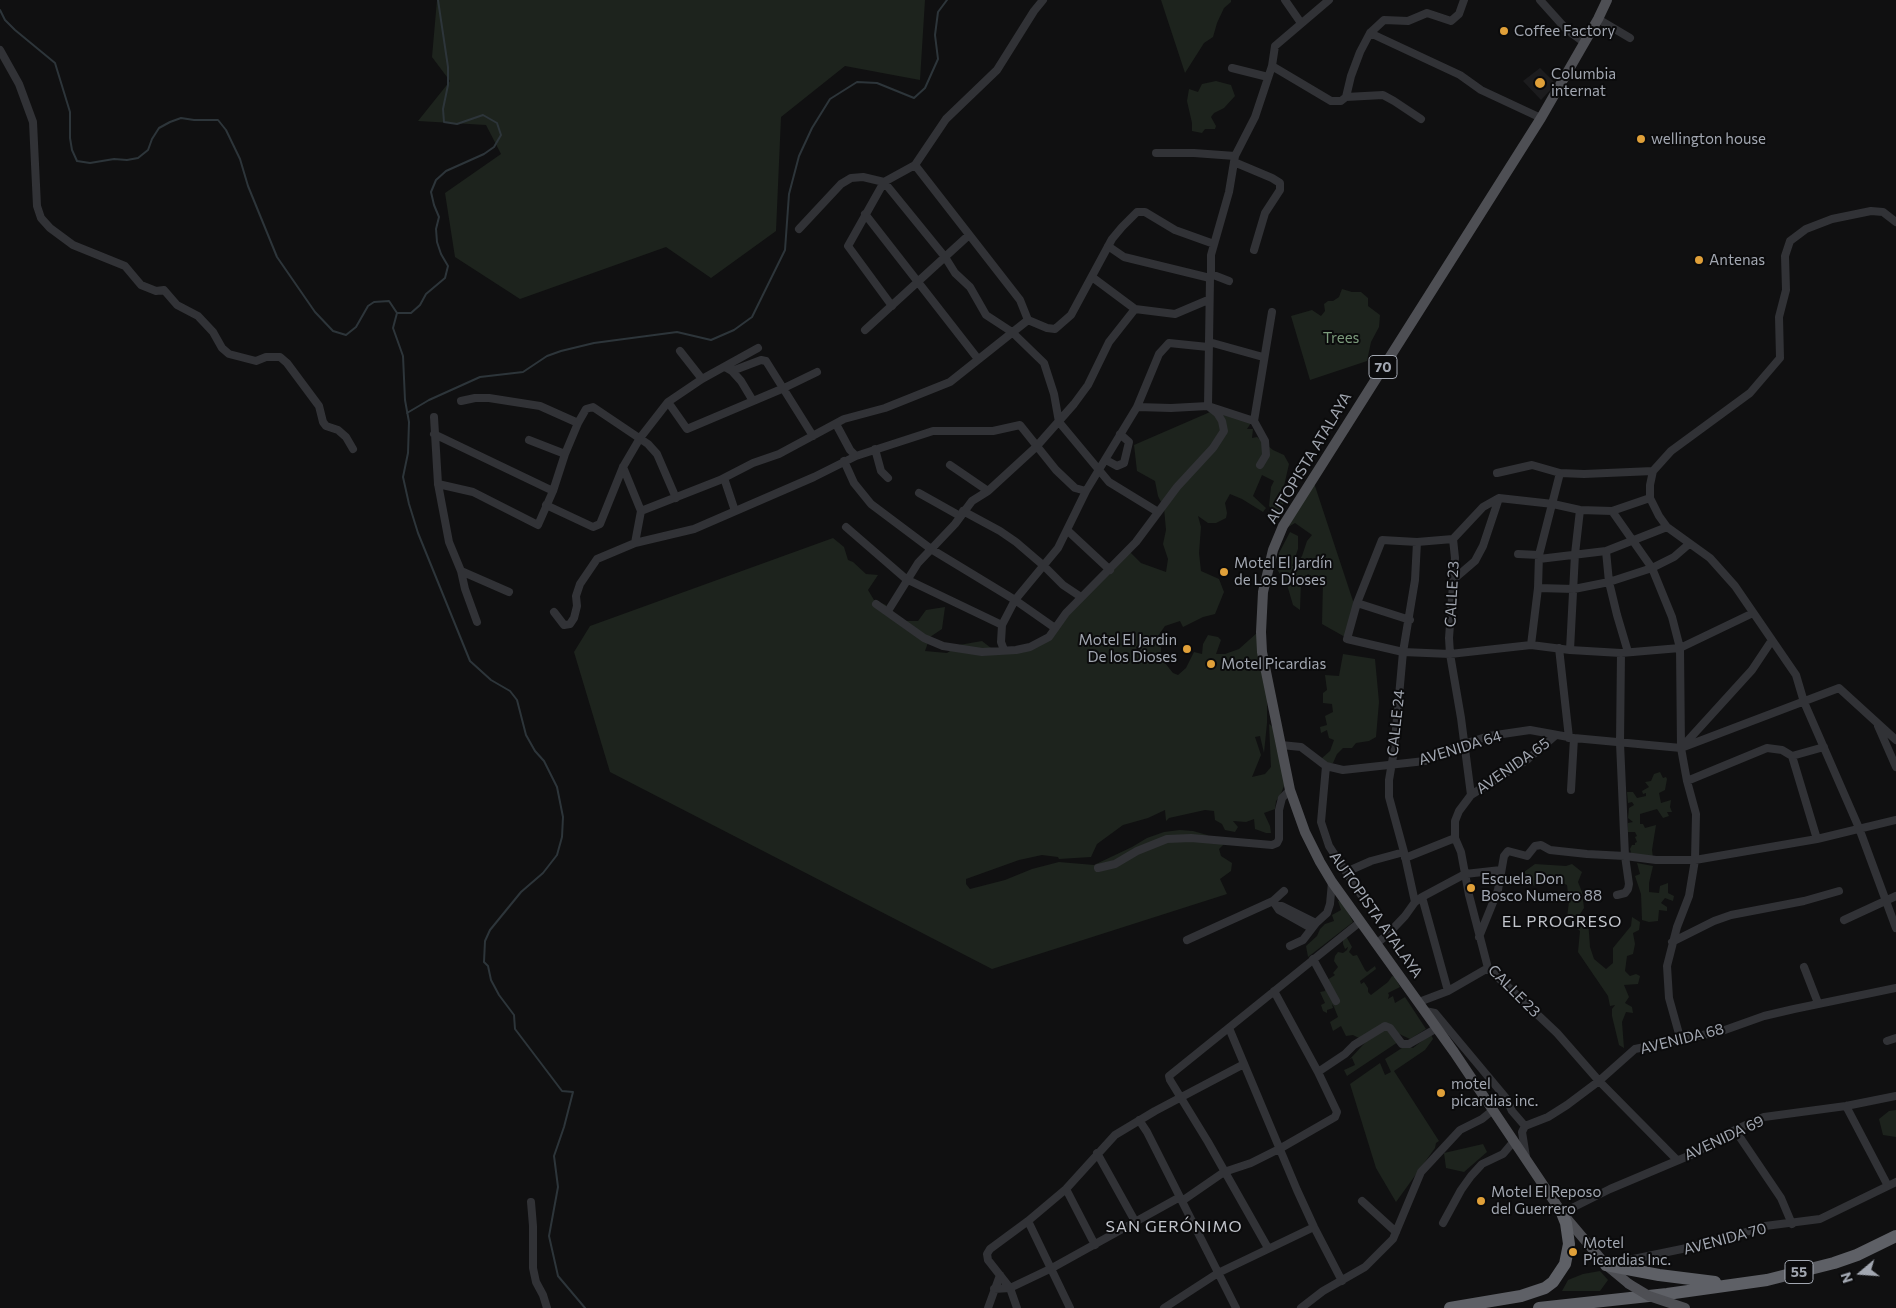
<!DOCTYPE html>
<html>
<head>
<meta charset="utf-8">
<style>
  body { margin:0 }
  #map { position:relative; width:1896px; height:1308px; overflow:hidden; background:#101011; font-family:Commissioner,sans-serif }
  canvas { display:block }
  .north { position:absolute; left:1836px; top:1248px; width:50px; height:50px; -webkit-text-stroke:4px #0b0b0c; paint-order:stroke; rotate:252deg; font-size:14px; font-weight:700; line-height:20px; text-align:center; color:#a2a7b1 }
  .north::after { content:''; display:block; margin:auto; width:18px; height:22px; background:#a2a7b1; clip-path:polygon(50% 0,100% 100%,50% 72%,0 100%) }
</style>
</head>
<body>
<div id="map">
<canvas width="1896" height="1308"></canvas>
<div class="north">N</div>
</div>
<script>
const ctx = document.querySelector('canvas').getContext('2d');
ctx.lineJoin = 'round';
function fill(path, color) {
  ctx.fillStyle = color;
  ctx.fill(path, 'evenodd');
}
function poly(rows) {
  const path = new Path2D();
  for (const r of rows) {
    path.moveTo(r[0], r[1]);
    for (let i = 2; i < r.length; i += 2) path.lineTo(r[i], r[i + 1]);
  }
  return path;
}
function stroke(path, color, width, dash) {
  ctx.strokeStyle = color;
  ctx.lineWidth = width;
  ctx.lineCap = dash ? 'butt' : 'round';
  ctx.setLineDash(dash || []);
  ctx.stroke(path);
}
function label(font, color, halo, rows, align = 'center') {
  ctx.font = font + ' Commissioner,sans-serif';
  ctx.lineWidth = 4;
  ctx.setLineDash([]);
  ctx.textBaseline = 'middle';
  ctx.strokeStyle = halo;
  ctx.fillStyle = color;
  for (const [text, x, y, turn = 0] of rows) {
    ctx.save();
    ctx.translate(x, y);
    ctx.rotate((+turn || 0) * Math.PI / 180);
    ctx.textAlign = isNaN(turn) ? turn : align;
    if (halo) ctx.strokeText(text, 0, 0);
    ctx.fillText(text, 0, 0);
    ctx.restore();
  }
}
const built = poly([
  [1540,68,1556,84,1541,100,1523,81]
]);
const green = poly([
  [437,0,925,0,920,80,845,66,781,117,776,231,711,278,666,247,520,299,455,257,445,193,501,154,486,125,418,121,450,81,432,57],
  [1161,0,1231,0,1231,2,1224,8,1217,23,1213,37,1204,43,1185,73],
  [1216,81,1231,85,1235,96,1224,108,1214,113,1211,117,1216,126,1215,129,1205,129,1202,133,1192,131,1192,123,1187,101,1189,89,1198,92,1202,84],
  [1342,289,1352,292,1361,292,1368,298,1368,306,1380,315,1379,327,1371,342,1367,361,1310,380,1291,316,1312,310,1321,316,1325,311,1324,304,1328,301,1333,301,1339,297],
  [1217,409,1251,423,1247,429,1253,429,1252,438,1257,437,1273,450,1284,455,1289,464,1284,486,1286,493,1280,517,1269,506,1271,487,1274,481,1262,475,1253,496,1266,508,1263,512,1242,499,1230,494,1225,503,1227,513,1226,518,1216,523,1208,523,1198,516,1201,527,1199,553,1201,571,1219,579,1224,592,1215,614,1203,617,1183,627,1180,621,1165,626,1158,636,1161,644,1161,658,1173,673,1178,675,1186,668,1194,652,1202,654,1203,644,1208,635,1218,637,1221,640,1216,654,1225,654,1239,649,1258,632,1267,693,1267,723,1264,753,1260,736,1255,737,1261,755,1252,777,1265,774,1271,767,1269,724,1273,727,1286,781,1280,796,1276,801,1275,809,1264,813,1270,826,1271,833,1266,833,1255,829,1254,819,1246,822,1233,821,1238,827,1235,832,1225,830,1222,824,1215,820,1214,811,1205,810,1169,818,1166,821,1165,810,1148,818,1123,825,1097,844,1091,857,1059,859,1058,857,1042,855,1019,860,966,879,966,884,970,889,1005,880,1032,869,1059,862,1094,865,1132,847,1147,838,1164,832,1180,830,1193,831,1207,835,1224,844,1219,849,1221,856,1232,863,1231,871,1220,879,1227,894,992,969,610,772,574,652,590,626,833,538,844,547,848,560,853,562,866,574,878,575,868,590,874,600,886,605,890,615,896,621,918,621,926,610,945,607,942,629,930,637,925,651,947,653,959,645,982,641,991,648,1005,651,1050,640,1067,614,1130,552,1141,563,1166,572,1168,559,1163,544,1166,530,1164,508,1158,496,1155,481,1137,471,1134,445],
  [1313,480,1354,604,1345,637,1322,624,1323,582,1308,574,1301,581,1300,610,1293,605,1288,588,1277,569,1279,553,1290,532,1298,536,1298,549,1292,566,1295,566,1302,556,1307,541,1312,535,1295,523,1283,530],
  [1343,654,1375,659,1379,702,1376,737,1369,741,1356,743,1352,748,1343,748,1337,754,1333,763,1326,763,1321,759,1330,751,1334,740,1329,738,1327,730,1321,733,1320,727,1327,725,1325,716,1333,712,1332,704,1323,703,1323,693,1327,690,1325,675,1339,676],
  [1660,772,1663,778,1666,777,1667,779,1665,790,1659,793,1661,803,1671,800,1670,807,1672,812,1667,812,1669,816,1663,818,1657,809,1640,814,1640,824,1643,824,1645,828,1656,825,1652,850,1653,858,1632,856,1630,849,1632,845,1635,845,1635,843,1637,842,1635,837,1637,836,1635,832,1628,832,1628,823,1633,822,1628,818,1629,808,1634,805,1632,802,1628,803,1627,792,1633,792,1637,798,1646,796,1646,793,1643,794,1642,791,1649,787,1645,782,1651,781,1654,774],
  [1637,863,1653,866,1649,883,1649,892,1659,893,1660,886,1668,883,1668,893,1674,896,1673,901,1665,898,1661,903,1667,907,1667,911,1659,910,1658,921,1649,922,1642,920,1641,894,1635,876,1640,874],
  [1535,864,1566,866,1572,864,1582,872,1578,882,1582,892,1584,908,1578,917,1588,919,1590,947,1594,959,1606,969,1613,963,1613,948,1631,926,1632,917,1640,922,1639,930,1633,933,1635,944,1633,954,1627,956,1625,971,1630,976,1636,974,1640,976,1638,984,1624,985,1629,997,1625,1003,1632,1007,1633,1013,1626,1012,1622,1022,1624,1048,1619,1045,1612,1016,1612,1009,1615,1005,1610,1006,1608,996,1578,952,1580,931,1567,918,1569,902,1567,885,1556,880,1545,880,1539,881,1534,886,1524,872],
  [1338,901,1342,901,1353,922,1308,957,1306,946,1317,936,1320,929,1325,924,1334,921,1332,915,1341,910],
  [1346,936,1352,947,1349,952,1353,956,1357,955,1365,970,1367,972,1375,966,1376,969,1360,981,1361,984,1364,982,1368,988,1368,992,1371,995,1388,982,1392,976,1395,977,1400,987,1388,993,1389,995,1388,999,1393,996,1395,1003,1405,997,1426,1029,1410,1039,1395,1032,1401,1040,1347,1076,1344,1070,1355,1065,1352,1058,1349,1060,1374,1033,1361,1039,1353,1035,1346,1036,1341,1026,1333,1031,1330,1022,1338,1017,1334,1007,1332,1004,1333,1008,1327,1010,1327,1013,1323,1011,1321,1005,1325,1003,1320,992,1325,991,1324,982,1335,975,1333,973,1338,967,1334,961,1335,956,1338,952,1343,953,1347,950,1348,947,1345,949,1343,944,1343,939],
  [1431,1034,1433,1039,1425,1050,1394,1071,1439,1141,1436,1143,1435,1148,1396,1202,1376,1168,1350,1084,1380,1063,1385,1075,1391,1072,1385,1059,1405,1046,1413,1048],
  [1896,1110,1896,1137,1883,1135,1879,1119,1889,1111],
  [1483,1144,1487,1152,1464,1172,1446,1168,1444,1153],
  [1600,1271,1608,1280,1600,1291,1562,1291,1568,1280,1583,1274]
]);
const stream = poly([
  [0,10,5,20,15,30,55,63,70,112,70,138,72,150,77,161,90,163,114,159,127,160,138,158,148,150,152,139,159,128,170,122,181,118,194,120,218,120,226,130,240,159,248,186,277,257,315,312,333,331,346,335,356,327,368,306,374,302,389,301,397,313,393,328,403,356,405,400,409,422,408,453,403,477,409,504,418,533,470,661,491,680,510,691,517,700,526,735,535,751,544,761,557,787,563,817,562,837,557,855,543,873,521,892,490,930,485,941,484,962,488,966,491,980,499,995,514,1015,515,1029,562,1091,573,1092,564,1127,554,1156,558,1187,549,1236,558,1276,585,1308],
  [398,313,411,313,420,305,426,294,445,278,448,266,441,254,437,242,436,229,439,217,434,205,431,192,436,180,446,171,484,154,494,147,501,135,497,123,483,115,457,124,444,122,443,109,448,85,448,67,438,0],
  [407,413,429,400,480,377,523,372,547,356,561,351,594,343,677,332,711,340,734,330,752,317,785,250,789,194,799,156,812,128,830,99,857,82,877,83,914,98,925,88,938,59,935,35,938,12,947,0]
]);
const minor = poly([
  [1285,0,1301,23],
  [1540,0,1566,29,1585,43],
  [1598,19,1630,38],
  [1370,33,1460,75,1481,90,1541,118],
  [0,50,19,84,33,122,37,206,41,218,50,228,73,245,125,266,141,285,156,291,164,290,177,305,198,316,213,332,222,348,229,354,256,361,266,357,280,357,287,363,319,406,323,422,326,426,338,430,346,437,353,449],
  [1272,66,1331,101,1341,101,1346,97,1383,95,1394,101,1421,119],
  [1232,68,1268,77],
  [1346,97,1351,76,1360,52,1370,33,1384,20,1408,21,1427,13,1451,21,1459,14,1464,0],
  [1156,153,1194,153,1235,156],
  [1234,162,1272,178,1280,183,1280,190,1265,213,1254,250],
  [915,165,1020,300,1028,320,1047,328,1055,329,1071,315,1112,239,1122,227,1137,212,1145,212,1175,230,1214,244],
  [865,214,978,359],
  [1896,222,1883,212,1871,211,1832,219,1806,229,1790,241,1785,256,1786,290,1779,317,1780,358,1750,393,1671,451,1653,471,1650,485,1650,498,1659,516,1667,527,1710,558,1735,586,1796,675,1804,702,1859,828,1896,928],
  [799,229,841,184,851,178,863,177,884,182,915,165,946,119,997,70,1034,11,1043,0],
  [1108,246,1124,257,1210,278],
  [1211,274,1229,281],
  [1092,277,1135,309,1175,314,1208,300],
  [892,306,848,246,884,182,945,257,955,273,970,287,986,315,1012,332,1044,363,1054,394,1059,422,1109,482,1158,512],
  [865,330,969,235],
  [1209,342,1263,357],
  [680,351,702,379],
  [725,367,732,371,761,360,766,361,813,436],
  [732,371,741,381,753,401],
  [461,401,475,398,489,398,540,406,578,423],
  [668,402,687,429,784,388,817,372],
  [1137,407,1171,408,1208,406,1254,421,1265,441,1266,455,1260,465],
  [434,417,438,484,449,542,461,571,509,592],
  [1254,421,1272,312],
  [836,424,850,450,856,456],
  [434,434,553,491],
  [529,440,565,454],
  [875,449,881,471,888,478],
  [1106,460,1117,466,1124,463,1129,442,1120,434],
  [844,461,854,483,871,504,931,549,1015,600,1055,628],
  [950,465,988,491],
  [623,467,641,511],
  [1497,473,1532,465,1560,473,1584,474,1653,471],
  [724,478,735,511],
  [438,484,473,492,538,525,553,491,565,454,578,423,586,409,593,407,648,444,657,454,676,498],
  [919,493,960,516],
  [1650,498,1612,511,1580,510,1553,504,1499,498,1483,507,1453,539,1417,542,1382,540,1357,603,1347,639,1403,652,1450,654,1531,645,1570,650,1621,653,1680,648,1753,613],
  [546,505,593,527,600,524,623,467,640,438,668,402,702,379,758,348],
  [963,511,1000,531,1016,542,1044,566,1063,585,1081,597],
  [1612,511,1652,568,1672,617,1680,648,1681,748,1687,781,1696,814,1695,860,1689,896,1677,927,1667,966,1669,998,1681,1041],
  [846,527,906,579,1002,625],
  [1067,530,1110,570],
  [1453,539,1455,558,1449,638,1450,654,1461,718,1471,795,1459,811,1455,821,1455,838,1461,852,1469,895,1488,968,1557,1033,1599,1081,1677,1160],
  [635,543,641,511,720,480,753,463,779,454,844,419,885,408,950,382,1028,320],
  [1606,551,1609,582,1617,615,1628,652],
  [1518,554,1539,555],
  [1539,559,1606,551,1667,527],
  [461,571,465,589,477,622],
  [1454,579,1475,561,1483,546,1499,498],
  [1538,588,1574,589,1609,582,1652,568,1674,557,1689,544],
  [1357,603,1410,620],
  [876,604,924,638,943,646,982,652,1016,650,1030,647,1049,637,1066,613,1136,542,1177,487,1213,448,1224,431,1222,421,1217,413,1208,406,1210,278,1211,274,1211,255,1229,192,1235,156,1255,117,1272,66,1275,46,1329,0],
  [888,611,918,563,955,524,972,501,988,491,1036,447,1074,404,1088,385,1109,342,1135,309],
  [554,612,564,625,570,624,574,618,577,606,576,596,580,584,597,559,635,543,694,529,814,477,856,456,933,431,993,431,1020,425,1056,470,1075,488,1086,491],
  [1531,645,1538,588,1539,555,1560,473],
  [1559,648,1569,738],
  [1004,650,1001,642,1002,625,1015,600,1058,548,1086,491,1137,407,1159,354,1169,343,1208,347],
  [1570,650,1575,554,1580,510],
  [1878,726,1896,767],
  [1281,745,1301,747,1326,766,1343,770,1425,761,1464,744,1489,736,1530,730,1574,738,1681,748,1839,688,1896,740],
  [1682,747,1752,670,1772,640],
  [1792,756,1817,839],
  [1326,766,1321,822,1329,846,1367,904],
  [1687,781,1767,748,1782,750,1792,756,1824,747],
  [1571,790,1574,738],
  [1471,795,1528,759,1556,735],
  [1405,858,1455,838],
  [1098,868,1115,864,1137,851,1167,839,1191,838,1272,845,1277,843,1279,839,1279,810,1282,798,1290,790],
  [1346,872,1371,861,1404,852],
  [1617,895,1625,893,1628,889,1629,884,1625,856,1620,743,1621,653],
  [1422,897,1448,991],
  [1273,901,1279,910,1311,928],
  [1415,902,1404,852,1389,797,1389,780,1394,751,1403,652,1415,580,1417,542],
  [1277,906,1282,906,1316,923],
  [1844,920,1896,896],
  [1479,937,1498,890,1504,856,1508,851,1527,856,1535,846,1541,845,1550,850,1587,854,1625,856,1656,860,1695,860,1817,839,1896,820],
  [1187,940,1273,901,1284,891],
  [1672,942,1714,921,1731,915,1804,901,1839,891],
  [1376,944,1387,935,1405,916,1415,902,1422,897,1465,874,1501,870],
  [1290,946,1303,940,1316,923,1327,913,1330,904,1332,882],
  [1313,959,1336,1001],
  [1804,967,1818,1003],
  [1419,1002,1448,991,1488,968],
  [1425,1011,1435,1013,1506,1098,1512,1111,1525,1126],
  [1229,1028,1297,1190,1314,1227,1342,1281],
  [1887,1041,1896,1038],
  [1318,1072,1345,1054,1354,1045,1385,1026,1390,1028,1402,1044,1409,1044,1437,1028],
  [1846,1106,1888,1186],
  [1139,1120,1147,1132,1236,1308],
  [1735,1130,1781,1198,1792,1224],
  [1097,1153,1136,1223],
  [1526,1157,1522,1132,1525,1126,1548,1117,1567,1105,1599,1081,1635,1049,1722,1031,1764,1016,1794,1009,1896,988],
  [1066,1189,1095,1245],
  [1182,1201,1224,1172,1251,1163,1281,1148,1335,1117,1337,1112,1318,1072,1274,991],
  [1362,1201,1396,1232],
  [531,1202,533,1226,533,1268,536,1282,543,1295,547,1308],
  [1562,1213,1610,1189,1693,1154,1735,1130,1764,1117,1846,1106,1896,1096],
  [1028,1221,1070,1308],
  [1443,1223,1461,1190,1471,1176,1482,1164,1503,1154,1514,1141],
  [1268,1248,1208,1142,1170,1080,1169,1076,1360,922],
  [1614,1263,1711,1243,1765,1226,1820,1219,1896,1182],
  [994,1289,1010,1288,1052,1268,1180,1197],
  [988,1308,1000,1275],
  [1017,1308,1010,1288,988,1260,987,1254,990,1249,1028,1221,1066,1189,1115,1135,1155,1111,1244,1064],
  [1164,1308,1218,1273,1314,1227],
  [1301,1308,1323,1291,1365,1267,1393,1239,1421,1172,1460,1130,1482,1119,1493,1110]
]);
const major = poly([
  [1607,0,1598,19,1541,118,1283,526,1273,550,1263,592,1261,632,1262,652,1290,790,1305,832,1320,862,1332,882,1454,1052,1562,1213,1606,1265,1629,1284]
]);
const highway = poly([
  [1606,1265,1659,1275,1715,1282],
  [1450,1308,1521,1296,1545,1288,1553,1282,1565,1264,1569,1244,1566,1223,1562,1213],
  [1539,1308,1667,1294,1767,1280,1834,1263,1857,1255,1896,1236]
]);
const majorBridge = poly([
  [1629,1284,1649,1296,1685,1308]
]);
const markers = [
  [1504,31,5,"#e0a039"],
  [1540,83,6,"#e0a039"],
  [1641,139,5,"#e0a039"],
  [1699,260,5,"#e0a039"],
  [1224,572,5,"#e0a039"],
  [1187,649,5,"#e0a039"],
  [1211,664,5,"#e0a039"],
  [1471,888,5,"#e0a039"],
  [1441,1093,5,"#e0a039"],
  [1481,1201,5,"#e0a039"],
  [1573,1252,5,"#e0a039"]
];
const shields = [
  [1383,367,28],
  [1799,1272,28]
];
const shieldNames = [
  ["70",1383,367],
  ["55",1799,1272]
];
const poiNames = [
  ["Coffee Factory",1514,31],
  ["Columbia",1551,74],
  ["internat",1551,91],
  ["wellington house",1651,139],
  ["Antenas",1709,260],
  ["Motel El Jardín",1234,563],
  ["de Los Dioses",1234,580],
  ["Motel El Jardin",1177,640,"right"],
  ["De los Dioses",1177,657,"right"],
  ["Motel Picardias",1221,664],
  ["Escuela Don",1481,879],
  ["Bosco Numero 88",1481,896],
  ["motel",1451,1084],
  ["picardias inc.",1451,1101],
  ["Motel El Reposo",1491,1192],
  ["del Guerrero",1491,1209],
  ["Motel",1583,1243],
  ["Picardias Inc.",1583,1260]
];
const parkNames = [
  ["Trees",1341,338]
];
const streetNames = [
  ["AUTOPISTA ATALAYA",1309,458,-59],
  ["CALLE 23",1452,594,-87],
  ["CALLE 24",1396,723,-84],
  ["AVENIDA 64",1460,748,-17],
  ["AVENIDA 65",1513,766,-35],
  ["AUTOPISTA ATALAYA",1376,915,55],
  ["CALLE 23",1514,991,45],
  ["AVENIDA 68",1682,1039,-14],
  ["AVENIDA 69",1724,1138,-25],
  ["AVENIDA 70",1725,1239,-15]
];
const neighbourhoodNames = [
  ["EL PROGRESO",1562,922],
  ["SAN GERÓNIMO",1174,1227]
];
fill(built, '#1c1c1e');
fill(green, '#1d231d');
stroke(stream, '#2d353a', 2);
stroke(minor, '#313236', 8);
stroke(major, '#4e4f54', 10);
stroke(highway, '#5e6066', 12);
stroke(majorBridge, '#4e4f54', 10);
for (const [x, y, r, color] of markers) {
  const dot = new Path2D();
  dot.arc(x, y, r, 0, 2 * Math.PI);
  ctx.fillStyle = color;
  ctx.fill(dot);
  stroke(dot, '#0b0b0c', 2);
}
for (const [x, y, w] of shields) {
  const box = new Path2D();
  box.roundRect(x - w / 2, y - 11.5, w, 23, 4);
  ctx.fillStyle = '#0b0b0c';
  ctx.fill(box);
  stroke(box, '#a2a7b1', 1);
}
label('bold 14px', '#a2a7b1', null, shieldNames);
label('15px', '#a2a7b1', '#0b0b0c', poiNames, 'left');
label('15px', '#7b9a7b', '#0b0b0c', parkNames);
label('15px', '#a2a7b1', '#0b0b0c', streetNames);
ctx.letterSpacing = '1px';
label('16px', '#c3c6cd', '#0b0b0c', neighbourhoodNames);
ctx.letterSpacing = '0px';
</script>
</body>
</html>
